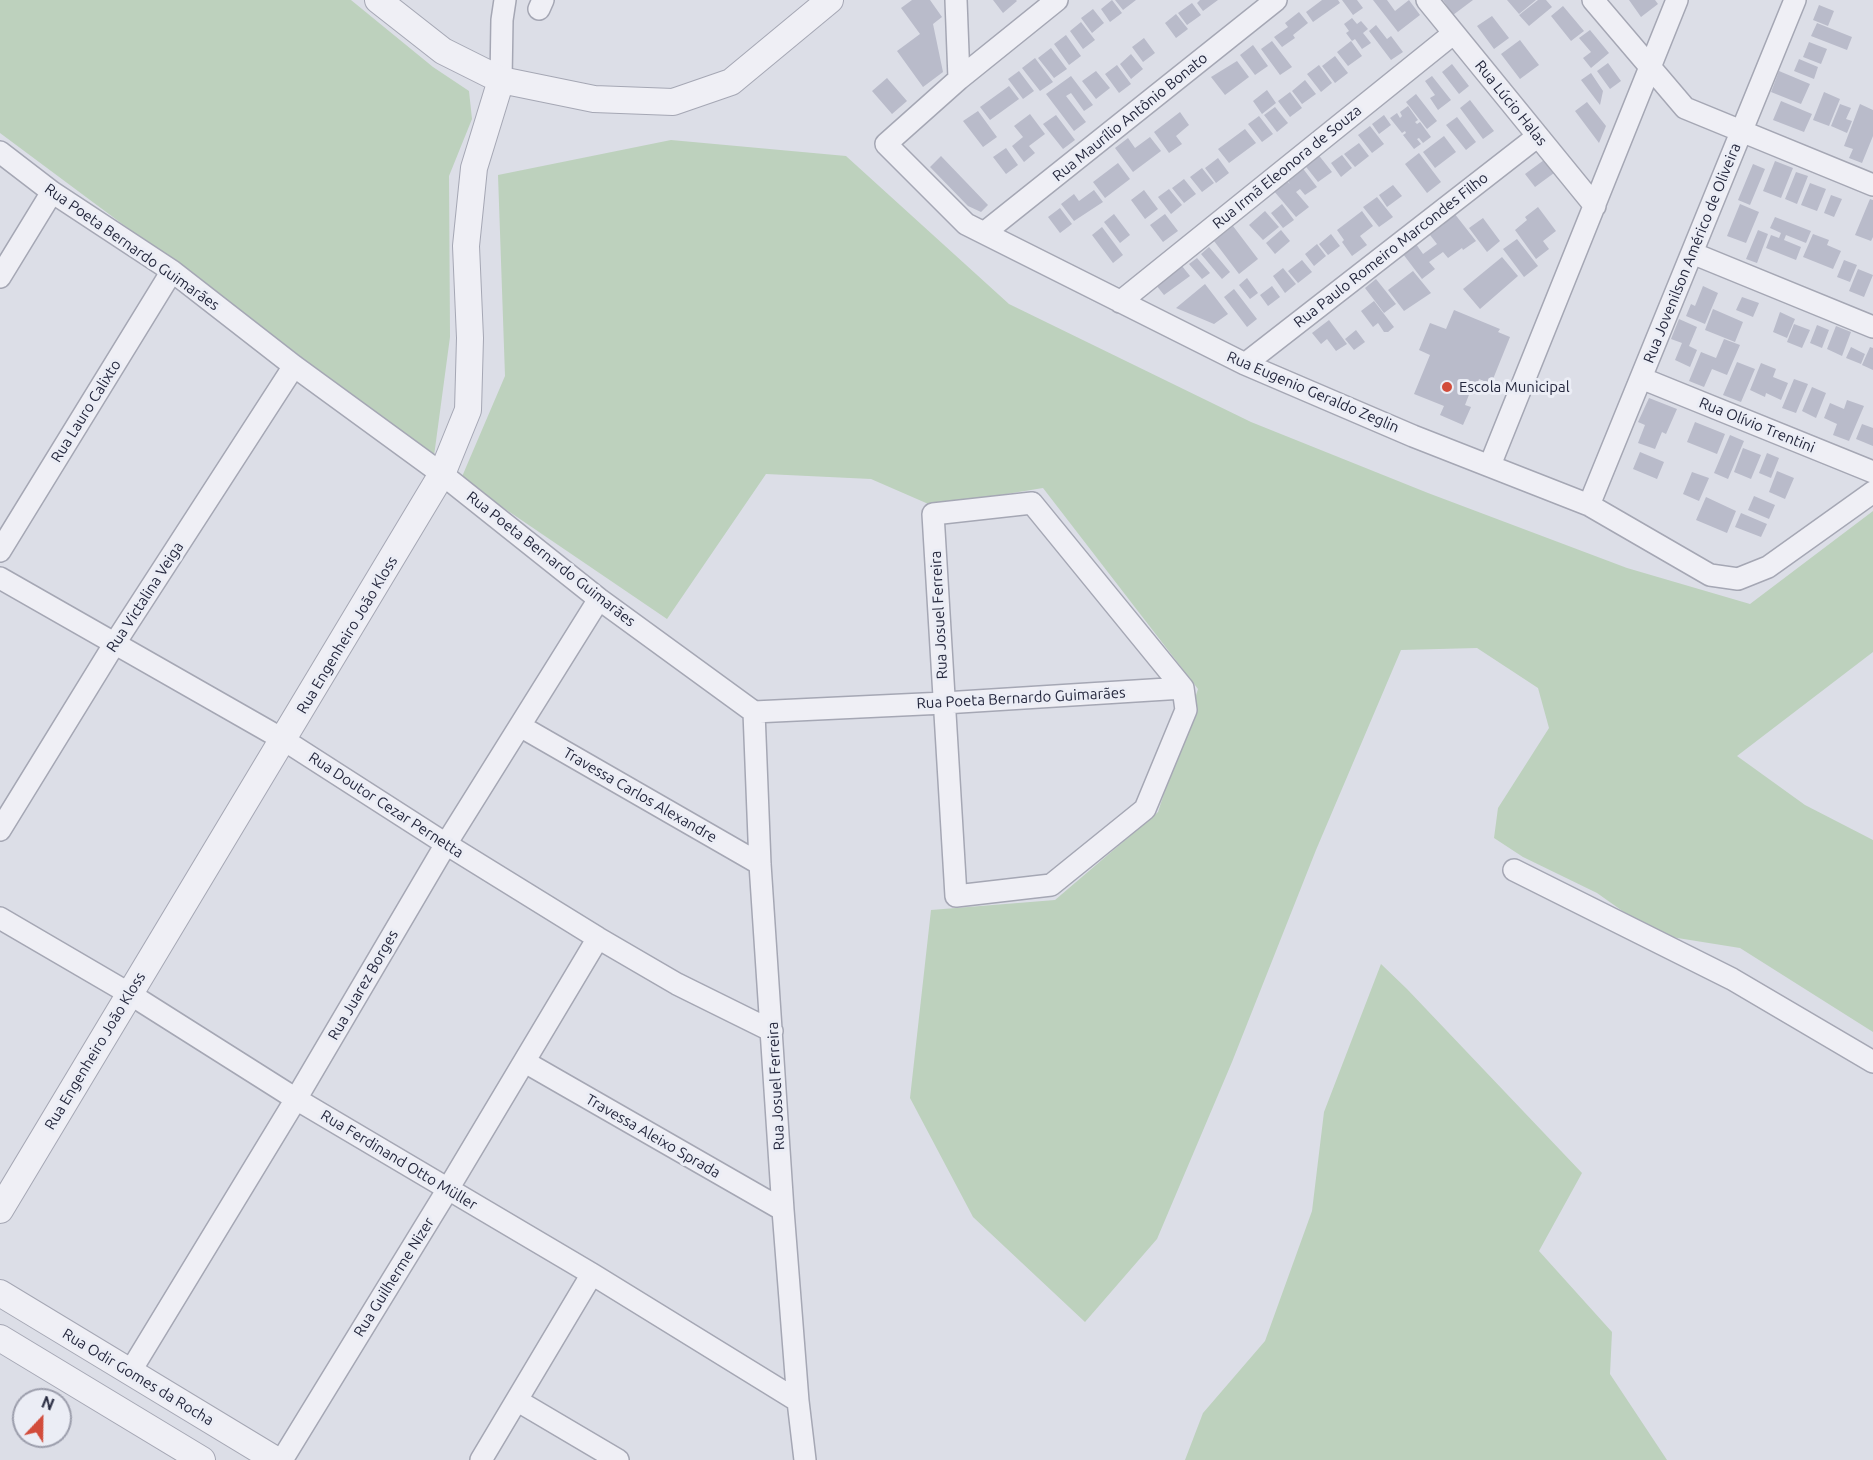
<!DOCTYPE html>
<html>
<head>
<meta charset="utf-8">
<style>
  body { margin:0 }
  #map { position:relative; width:1873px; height:1460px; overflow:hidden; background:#dcdee7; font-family:Ubuntu,sans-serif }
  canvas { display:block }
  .north { position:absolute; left:12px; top:1388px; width:60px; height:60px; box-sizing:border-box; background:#ebedf5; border:2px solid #9c9eac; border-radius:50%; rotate:22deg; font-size:16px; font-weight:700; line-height:24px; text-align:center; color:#25283e }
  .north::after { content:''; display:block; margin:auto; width:21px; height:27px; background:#d24c3b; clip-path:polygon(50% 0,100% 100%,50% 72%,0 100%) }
</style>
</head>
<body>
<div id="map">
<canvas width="1873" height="1460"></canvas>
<div class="north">N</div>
</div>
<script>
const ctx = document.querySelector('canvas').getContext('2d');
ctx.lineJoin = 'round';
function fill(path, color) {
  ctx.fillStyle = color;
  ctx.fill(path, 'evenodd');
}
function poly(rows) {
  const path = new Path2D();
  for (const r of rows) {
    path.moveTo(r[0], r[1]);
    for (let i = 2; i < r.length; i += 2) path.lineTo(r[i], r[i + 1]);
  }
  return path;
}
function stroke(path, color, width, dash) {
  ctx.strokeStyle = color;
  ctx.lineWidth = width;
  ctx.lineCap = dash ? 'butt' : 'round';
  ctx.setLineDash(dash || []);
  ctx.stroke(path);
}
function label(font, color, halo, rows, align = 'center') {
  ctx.font = font + ' Ubuntu,sans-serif';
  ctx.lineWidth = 6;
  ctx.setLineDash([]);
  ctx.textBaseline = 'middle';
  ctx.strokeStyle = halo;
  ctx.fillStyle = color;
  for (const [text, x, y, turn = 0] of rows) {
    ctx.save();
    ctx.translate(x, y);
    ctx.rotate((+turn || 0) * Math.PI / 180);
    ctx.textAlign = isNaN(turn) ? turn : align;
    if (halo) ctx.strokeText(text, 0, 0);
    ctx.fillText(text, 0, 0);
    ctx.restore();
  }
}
const green = poly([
  [0,0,351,0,433,67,469,91,472,119,449,176,450,337,434,456,0,133],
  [671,140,846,156,1009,304,1251,422,1428,493,1627,568,1750,604,1873,511,1873,652,1737,756,1805,805,1873,840,1873,1032,1740,948,1665,936,1638,922,1597,893,1523,857,1494,838,1498,808,1549,728,1538,688,1477,648,1401,650,1316,850,1232,1062,1157,1239,1085,1322,973,1217,910,1098,931,910,1055,900,1158,812,1198,689,1043,488,933,506,871,479,766,474,667,619,461,479,505,376,498,175],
  [1381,964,1407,989,1582,1173,1539,1251,1612,1332,1610,1374,1667,1460,1185,1460,1203,1413,1265,1341,1312,1211,1324,1112]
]);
const building = poly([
  [912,0,930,0,942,17,933,24,943,72,923,87,897,51,920,34,901,8],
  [993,0,1016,0,1017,1,1003,13],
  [1112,0,1122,13,1110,22,1101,9],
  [1115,0,1136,0,1123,10],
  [1200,0,1218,0,1203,11,1197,3],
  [1322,0,1338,0,1340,3,1313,22,1306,12],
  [1342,0,1357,0,1363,8,1353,15],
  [1373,0,1387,0,1395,11,1409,0,1420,15,1398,32],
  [1443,0,1473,0,1453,15],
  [1507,0,1536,0,1519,14],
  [1538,0,1546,0,1552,7,1529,26,1519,15],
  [1629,0,1655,0,1658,4,1641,17],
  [1192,3,1201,15,1187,25,1178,13],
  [1819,5,1834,11,1828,26,1813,20],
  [1563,6,1584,31,1571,41,1551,16],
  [1093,9,1104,23,1092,33,1081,18],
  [1299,12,1308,23,1293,35,1295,38,1282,47,1274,37,1288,27,1285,23],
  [1176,14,1188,29,1176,38,1165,23],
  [1492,16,1509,38,1494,49,1477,26],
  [1352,18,1357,24,1361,21,1368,29,1363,33,1371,43,1362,49,1355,39,1352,41,1346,33,1349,31,1344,24],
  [1081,22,1095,40,1083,49,1070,31],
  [1817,23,1852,37,1847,50,1811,36],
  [1376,25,1387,39,1391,36,1403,52,1391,60,1369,31],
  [1590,30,1609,53,1591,68,1583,58,1591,52,1579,38],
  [1066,35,1081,56,1069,65,1054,44],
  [1144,38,1155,53,1143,62,1132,47],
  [1520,40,1539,65,1520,79,1501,54],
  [1272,41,1292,67,1280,75,1261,49],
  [1351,41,1362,56,1348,66,1337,52],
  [1809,42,1827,49,1821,64,1803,57],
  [1253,45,1268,66,1255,75,1240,55],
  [1051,48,1067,69,1054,78,1038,58],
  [1131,54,1143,69,1131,79,1120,64],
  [1335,56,1348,73,1335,83,1322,66],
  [1035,58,1053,82,1040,91,1022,68],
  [1799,59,1818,67,1814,79,1794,71],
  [1237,61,1249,77,1225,95,1211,77],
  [1608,63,1621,81,1610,89,1597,71],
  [1452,64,1469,86,1459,94,1442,72],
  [1117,65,1131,84,1119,93,1105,74],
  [1319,65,1332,83,1321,92,1307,74],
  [1019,71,1034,91,1023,99,1008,79],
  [1096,71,1110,88,1096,99,1082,81],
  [1779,71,1810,84,1801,104,1771,92],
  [1591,73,1603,91,1600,105,1581,80],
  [1071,76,1093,105,1084,111,1071,93,1066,96,1086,122,1074,131,1046,94],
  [1432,76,1451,100,1438,110,1430,98,1435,95,1425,81],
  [887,78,907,101,892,114,872,91],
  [1305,80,1316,94,1302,104,1292,91],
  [1009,86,1019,99,990,120,980,107],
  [1267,90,1276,103,1262,114,1253,101],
  [1290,92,1302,108,1290,117,1278,101],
  [1824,92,1840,99,1829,126,1813,120],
  [1416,94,1437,121,1427,129,1406,102],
  [1470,100,1494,131,1483,139,1460,108],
  [1781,101,1812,114,1804,132,1773,120],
  [1587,102,1606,126,1599,143,1575,111],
  [1840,104,1851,108,1846,119,1852,121,1847,133,1831,126],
  [1860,104,1873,110,1873,136,1862,163,1849,158,1853,149,1844,146],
  [1408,106,1418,120,1415,122,1417,124,1420,122,1431,137,1423,143,1419,138,1417,139,1421,144,1414,149,1403,135,1406,133,1405,131,1402,133,1390,118,1397,113,1400,118,1402,116,1400,112],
  [1275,107,1288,123,1277,132,1264,115],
  [978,111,997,137,983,147,963,121],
  [1180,112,1189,125,1176,136,1182,144,1169,153,1154,132],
  [1030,114,1045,134,1029,146,1035,153,1024,162,1012,146,1023,137,1014,126],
  [1056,115,1075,140,1063,149,1043,124],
  [1384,115,1391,125,1379,134,1372,124],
  [1259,116,1273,134,1262,142,1248,124],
  [1457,117,1476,142,1466,150,1446,125],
  [1370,126,1384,144,1372,153,1358,135],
  [1245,129,1256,143,1229,163,1218,149],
  [1444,136,1456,152,1435,168,1423,152],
  [1150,137,1161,151,1133,172,1115,148,1128,138,1135,148],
  [1359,143,1369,156,1355,167,1344,154],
  [1006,148,1018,165,1006,174,993,157],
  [1317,153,1332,172,1318,182,1303,163],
  [1419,153,1441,182,1427,193,1405,164],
  [1342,155,1352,168,1341,177,1331,163],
  [941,156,988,205,981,212,968,206,930,167],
  [1218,158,1229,173,1216,183,1205,168],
  [1544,160,1554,173,1535,187,1525,174],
  [1775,161,1793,168,1781,198,1763,191],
  [1118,163,1130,179,1105,198,1093,182],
  [1753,164,1765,169,1750,205,1738,200],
  [1301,166,1317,187,1305,195,1300,189,1296,192,1309,207,1296,217,1273,190,1285,179,1290,184,1286,178],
  [1202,168,1214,183,1202,192,1190,177],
  [1796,172,1808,176,1797,204,1785,199],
  [1184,179,1196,194,1184,203,1172,188],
  [1810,183,1826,189,1817,211,1801,205],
  [1393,185,1402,196,1387,207,1379,195],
  [1169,189,1182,205,1171,214,1158,197],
  [1094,190,1103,202,1074,221,1061,204,1074,194,1079,201],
  [1144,190,1158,209,1145,219,1131,200],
  [1831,195,1842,199,1834,217,1824,213],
  [1377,197,1393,217,1379,227,1363,207],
  [1870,199,1873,200,1873,237,1871,241,1855,235],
  [1282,204,1294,220,1283,228,1271,213],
  [1740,204,1759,212,1746,243,1727,236],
  [1538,207,1556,231,1543,241,1549,249,1536,259,1515,230,1527,220,1525,217],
  [1060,208,1072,224,1060,233,1048,217],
  [1265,211,1279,227,1263,240,1249,225],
  [1362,211,1373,226,1360,236,1367,245,1352,256,1342,242,1344,240,1337,230],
  [1454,213,1476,241,1463,250,1462,248,1448,258,1443,252,1429,262,1435,269,1422,279,1403,254,1416,244,1423,254,1437,244,1430,235,1444,224,1442,222],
  [1114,214,1130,235,1120,243,1104,222],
  [1165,214,1178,231,1163,242,1150,225],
  [1775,217,1811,231,1806,243,1786,235,1784,240,1801,247,1796,260,1766,248,1771,235,1779,238,1781,233,1770,228],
  [1483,218,1500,241,1487,252,1469,228],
  [1233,226,1258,259,1239,274,1214,241],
  [1102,227,1123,255,1113,263,1092,235],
  [1281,230,1290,241,1275,254,1266,243],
  [1758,230,1768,234,1757,263,1746,259],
  [1331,234,1340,246,1328,255,1319,244],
  [1813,234,1829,240,1827,245,1841,251,1833,269,1803,257],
  [1517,239,1538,266,1524,277,1503,249],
  [1317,244,1326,256,1314,266,1305,254],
  [1209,247,1230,272,1222,279,1201,254],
  [1502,257,1518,276,1480,309,1463,289],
  [1197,258,1210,273,1202,279,1189,264],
  [1302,260,1312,272,1298,283,1288,271],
  [1844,260,1857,265,1850,282,1837,277],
  [1182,266,1190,276,1164,295,1156,285],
  [1283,268,1296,284,1285,293,1273,276],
  [1858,269,1873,275,1864,297,1849,291],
  [1413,271,1431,293,1404,311,1388,290],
  [1247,278,1258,293,1250,299,1239,285],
  [1376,279,1396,304,1384,313,1365,288],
  [1205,284,1228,314,1214,324,1176,308],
  [1272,286,1280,297,1268,306,1260,295],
  [1703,286,1718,293,1705,324,1686,316,1691,304,1695,306],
  [1234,289,1257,319,1247,327,1224,297],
  [1742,297,1759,303,1753,317,1736,310],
  [1374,301,1394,327,1388,332,1384,332,1378,323,1373,327,1361,311],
  [1713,309,1743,322,1735,342,1705,330],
  [1454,310,1500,329,1498,332,1510,337,1491,384,1479,379,1476,388,1472,387,1465,405,1471,407,1463,425,1440,415,1444,406,1414,394,1430,355,1419,350,1430,323,1446,329],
  [1780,312,1795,319,1787,338,1773,332],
  [1679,319,1697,327,1689,346,1697,350,1690,367,1675,360,1682,343,1671,339],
  [1329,320,1347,344,1336,351,1327,339,1321,344,1312,333],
  [1794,324,1810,330,1802,348,1787,342],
  [1817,325,1829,330,1822,348,1810,343],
  [1836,326,1851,332,1842,356,1827,349],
  [1356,330,1365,342,1354,350,1345,339],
  [1724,339,1740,345,1727,375,1712,369,1704,387,1689,381,1701,352,1716,358],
  [1851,347,1865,354,1861,364,1846,358],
  [1870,347,1873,348,1873,370,1862,365],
  [1737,362,1755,369,1741,402,1723,395],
  [1761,363,1776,369,1773,377,1788,383,1781,400,1766,393,1765,397,1750,390],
  [1794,379,1808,384,1796,413,1782,408],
  [1812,387,1826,393,1816,418,1802,411],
  [1649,398,1677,409,1666,434,1662,432,1655,449,1638,443,1645,425,1638,422],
  [1847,400,1864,406,1849,441,1833,435,1837,424,1824,418,1830,403,1844,409],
  [1695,422,1725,434,1717,454,1687,442],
  [1862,424,1873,428,1873,446,1856,439],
  [1730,435,1744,441,1728,479,1714,473],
  [1743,448,1761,455,1751,479,1734,472],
  [1640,452,1664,462,1657,479,1633,469],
  [1767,453,1779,458,1771,478,1759,473],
  [1777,471,1794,478,1785,499,1769,492],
  [1692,472,1709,478,1699,501,1683,494],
  [1754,496,1775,505,1769,519,1748,510],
  [1706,497,1736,511,1727,533,1696,520],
  [1741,513,1767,524,1761,537,1735,527]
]);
const minor = poly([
  [956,0,959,79],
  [1057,0,959,79,886,144,966,224,1245,364,1413,436,1589,505,1710,575,1738,579,1768,567,1873,492],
  [1427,0,1595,206],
  [1593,0,1685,108,1873,185],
  [539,9,543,0],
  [501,80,502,20,505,0],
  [0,152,52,192,172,271,294,366,442,474,599,599,754,712,944,703,1183,688],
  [984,233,1276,0],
  [1692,253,1873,327],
  [0,277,52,192],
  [1120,302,1454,33],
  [1245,364,1538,136],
  [1641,378,1873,472],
  [1490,465,1677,0],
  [1032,503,1183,688,1186,710,1145,809,1051,885,956,896,933,514,1032,503],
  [1589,505,1795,0],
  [0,551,172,271],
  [0,578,284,740,446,844,598,938,677,984,772,1031],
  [754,712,760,864,783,1210,798,1401,805,1460],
  [520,726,760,864],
  [0,830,115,643,294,366],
  [1514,870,1732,979,1873,1062],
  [0,918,130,994,296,1099,592,1274,798,1401],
  [525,1062,783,1210],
  [130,1372,296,1099,446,844,599,599],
  [518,1401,618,1460],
  [282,1460,448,1189,598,938],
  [481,1460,592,1274]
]);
const tertiary = poly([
  [378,0,443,51,501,80,594,99,673,102,731,82,830,0],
  [0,1210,442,474,468,410,470,338,466,246,474,168,501,80],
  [0,1293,276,1460],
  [0,1338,202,1460]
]);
const markers = [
  [1447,387,6,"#d24c3b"]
];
const streetNames = [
  ["Rua Lúcio Halas",1511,103,51],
  ["Rua Maurílio Antônio Bonato",1130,117,-39],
  ["Rua Irmã Eleonora de Souza",1287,167,-39],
  ["Rua Poeta Bernardo Guimarães",132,247,35],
  ["Rua Paulo Romeiro Marcondes Filho",1391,250,-38],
  ["Rua Jovenilson Américo de Oliveira",1692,253,-68],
  ["Rua Eugenio Geraldo Zeglin",1313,392,23],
  ["Rua Lauro Calixto",86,411,-58],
  ["Rua Olívio Trentini",1757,425,22],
  ["Rua Poeta Bernardo Guimarães",551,559,38],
  ["Rua Victalina Veiga",145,597,-57],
  ["Rua Josuel Ferreira",939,615,-93],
  ["Rua Engenheiro João Kloss",347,635,-59],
  ["Rua Poeta Bernardo Guimarães",1021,698,-3],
  ["Travessa Carlos Alexandre",640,795,30],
  ["Rua Doutor Cezar Pernetta",386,805,33],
  ["Rua Juarez Borges",363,985,-60],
  ["Rua Engenheiro João Kloss",95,1051,-59],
  ["Rua Josuel Ferreira",776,1086,-93],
  ["Travessa Aleixo Sprada",653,1136,30],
  ["Rua Ferdinand Otto Müller",399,1160,31],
  ["Rua Guilherme Nizer",394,1277,-58],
  ["Rua Odir Gomes da Rocha",138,1377,31]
];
const poiNames = [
  ["Escola Municipal",1459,387]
];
fill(green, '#bdd1bd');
fill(building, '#b9bbca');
stroke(minor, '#a5a7b4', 24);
stroke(tertiary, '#a5a7b4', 28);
stroke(minor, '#efeff5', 21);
stroke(tertiary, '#efeff5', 26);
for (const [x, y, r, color] of markers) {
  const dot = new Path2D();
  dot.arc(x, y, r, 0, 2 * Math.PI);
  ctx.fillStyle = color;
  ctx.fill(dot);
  stroke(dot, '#ebedf5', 2);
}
label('15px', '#25283e', '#ebedf5', streetNames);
label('15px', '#25283e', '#ebedf5', poiNames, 'left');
</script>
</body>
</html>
